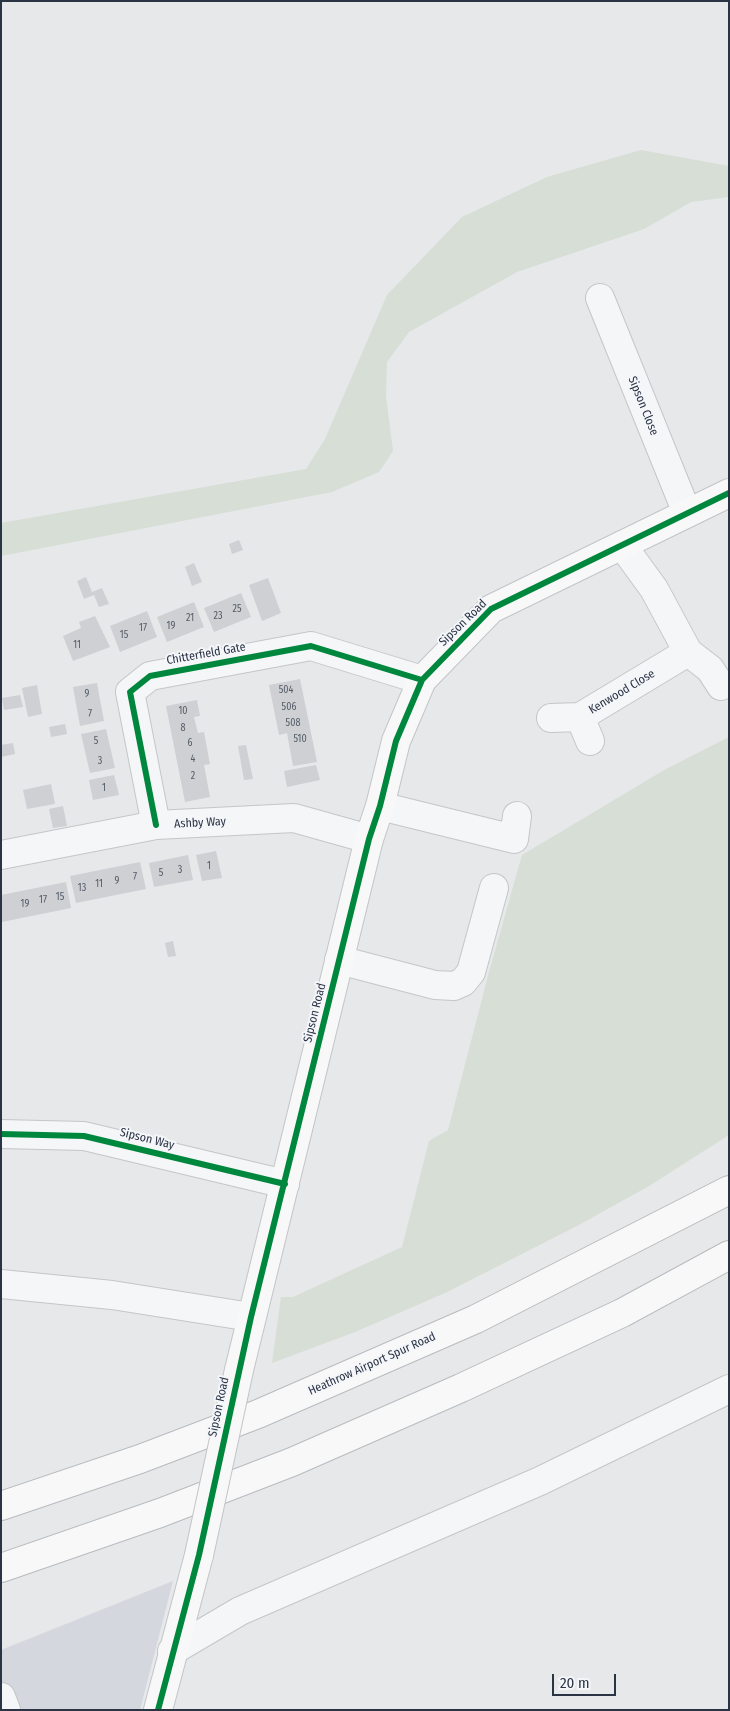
<!DOCTYPE html>
<html>
<head>
<meta charset="utf-8">
<style>
  body { margin:0 }
  #map { position:relative; width:730px; height:1711px; overflow:hidden; background:#e6e8ea; font-family:"Fira Sans Condensed",sans-serif }
  canvas { display:block }
  .frame { position:absolute; inset:0; border:2px solid #2b3445; pointer-events:none }
  .scale { position:absolute; left:552px; top:1674px; width:64px; height:22px; box-sizing:border-box; border:2px solid #2b3445; border-top:0; padding-left:6px; font-size:15px; line-height:18px; white-space:nowrap; color:#2b3445; -webkit-text-stroke:4px #f4f6f9; paint-order:stroke }
</style>
</head>
<body>
<div id="map">
<canvas width="730" height="1711"></canvas>
<div class="frame"></div>
<div class="scale">20 m</div>
</div>
<script>
const ctx = document.querySelector('canvas').getContext('2d');
ctx.lineJoin = 'round';
function fill(path, color) {
  ctx.fillStyle = color;
  ctx.fill(path, 'evenodd');
}
function poly(rows) {
  const path = new Path2D();
  for (const r of rows) {
    path.moveTo(r[0], r[1]);
    for (let i = 2; i < r.length; i += 2) path.lineTo(r[i], r[i + 1]);
  }
  return path;
}
function stroke(path, color, width, dash) {
  ctx.strokeStyle = color;
  ctx.lineWidth = width;
  ctx.lineCap = dash ? 'butt' : 'round';
  ctx.setLineDash(dash || []);
  ctx.stroke(path);
}
function label(font, color, halo, rows, align = 'center') {
  ctx.font = font + ' "Fira Sans Condensed",sans-serif';
  ctx.lineWidth = 4;
  ctx.setLineDash([]);
  ctx.textBaseline = 'middle';
  ctx.strokeStyle = halo;
  ctx.fillStyle = color;
  for (const [text, x, y, turn = 0] of rows) {
    ctx.save();
    ctx.translate(x, y);
    ctx.rotate((+turn || 0) * Math.PI / 180);
    ctx.textAlign = isNaN(turn) ? turn : align;
    if (halo) ctx.strokeText(text, 0, 0);
    ctx.fillText(text, 0, 0);
    ctx.restore();
  }
}
const built = poly([
  [173,1581,140,1710,1,1710,1,1650]
]);
const green = poly([
  [641,150,729,166,729,197,691,202,644,229,517,272,409,332,387,362,386,396,393,451,379,472,332,492,1,556,1,523,306,469,325,439,387,295,462,217,547,177],
  [729,737,729,1135,649,1186,577,1226,445,1293,355,1332,272,1363,281,1297,293,1297,402,1247,429,1141,448,1130,489,972,522,855,666,769]
]);
const building = poly([
  [239,540,243,550,232,554,229,544],
  [194,563,202,582,192,586,185,567],
  [86,577,92,592,102,588,109,604,99,607,94,595,84,599,77,581],
  [268,578,281,613,262,621,249,585],
  [241,593,251,617,214,632,204,608],
  [194,602,204,627,167,642,157,617],
  [147,611,157,637,120,652,110,626],
  [95,616,110,647,73,661,63,636,81,628,79,622],
  [300,679,317,762,293,766,287,733,279,735,269,685],
  [97,683,104,721,80,726,73,687],
  [37,685,42,714,28,717,22,688],
  [20,695,23,707,4,710,2,698],
  [197,700,200,716,194,717,198,733,204,732,210,764,204,765,210,797,185,802,166,706],
  [65,724,67,734,51,737,49,727],
  [106,729,115,768,90,773,81,734],
  [13,743,15,754,1,757,1,745],
  [246,745,253,779,244,780,238,746],
  [316,765,320,780,287,787,284,771],
  [114,775,119,795,93,800,89,780],
  [51,784,55,804,27,809,23,790],
  [63,806,67,826,53,828,49,809],
  [216,851,222,878,202,881,196,855],
  [188,855,193,880,154,887,149,863],
  [140,862,146,889,76,903,70,876],
  [66,882,71,908,2,922,1,895],
  [173,941,176,956,168,957,165,943]
]);
const minor = poly([
  [600,298,687,513],
  [622,545,654,589,688,652,710,669,721,686],
  [580,717,590,741],
  [551,718,580,717,688,652],
  [380,806,514,839,517,816],
  [156,825,130,692,150,676,311,646,422,680],
  [1,855,156,825,294,818,369,839],
  [339,960,435,985,454,986,463,982,471,972,494,888],
  [1,1134,84,1136,285,1184],
  [1,1284,112,1295,251,1317],
  [172,1651,240,1611,540,1481,729,1389],
  [1,1697,6,1710]
]);
const major = poly([
  [239,1370,369,839,380,806,396,741,422,680,491,609,729,493],
  [158,1710,199,1555]
]);
const highway = poly([
  [1,1506,140,1459,258,1414,476,1319,729,1190],
  [1,1568,160,1513,292,1462,461,1388,622,1313,729,1255]
]);
const majorBridge = poly([
  [199,1555,239,1370]
]);
const cycleway = poly([
  [156,825,130,692,150,676,311,646,422,680],
  [1,1134,84,1136,285,1184],
  [158,1710,199,1555,251,1317,369,839,380,806,396,741,422,680,491,609,729,493]
]);
const numberNames = [
  ["25",237,609],
  ["23",218,616],
  ["21",190,618],
  ["19",171,626],
  ["17",143,628],
  ["15",124,635],
  ["11",77,645],
  ["504",286,690],
  ["9",87,694],
  ["506",289,707],
  ["10",183,711],
  ["7",90,714],
  ["508",293,723],
  ["8",183,728],
  ["510",300,739],
  ["5",96,741],
  ["6",190,743],
  ["4",193,759],
  ["3",100,761],
  ["2",193,776],
  ["1",104,788],
  ["1",209,866],
  ["3",180,870],
  ["5",161,873],
  ["7",135,877],
  ["9",117,881],
  ["11",99,884],
  ["13",82,888],
  ["15",60,897],
  ["17",43,900],
  ["19",25,904]
];
const streetNames = [
  ["Sipson Close",643,406,68],
  ["Sipson Road",463,623,-44],
  ["Chitterfield Gate",206,654,-10],
  ["Kenwood Close",622,692,-31],
  ["Ashby Way",200,823,-3],
  ["Sipson Road",315,1013,-76],
  ["Sipson Way",147,1139,14],
  ["Heathrow Airport Spur Road",372,1364,-24],
  ["Sipson Road",219,1407,-78]
];
fill(built, '#d4d7dd');
fill(green, '#d6ded6');
fill(building, '#ced0d3');
stroke(minor, '#c4c6c8', 30);
stroke(major, '#c2c5c8', 30);
stroke(highway, '#b8bbbf', 30);
stroke(minor, '#f5f6f7', 28);
stroke(major, '#f8f8f8', 28);
stroke(highway, '#f8f8f8', 28);
stroke(majorBridge, '#c2c5c8', 30, []);
stroke(majorBridge, '#f8f8f8', 28);
stroke(cycleway, '#00873e', 6);
label('10px', '#545c69', null, numberNames);
label('12px', '#2b3445', '#f4f6f9', streetNames);
</script>
</body>
</html>
